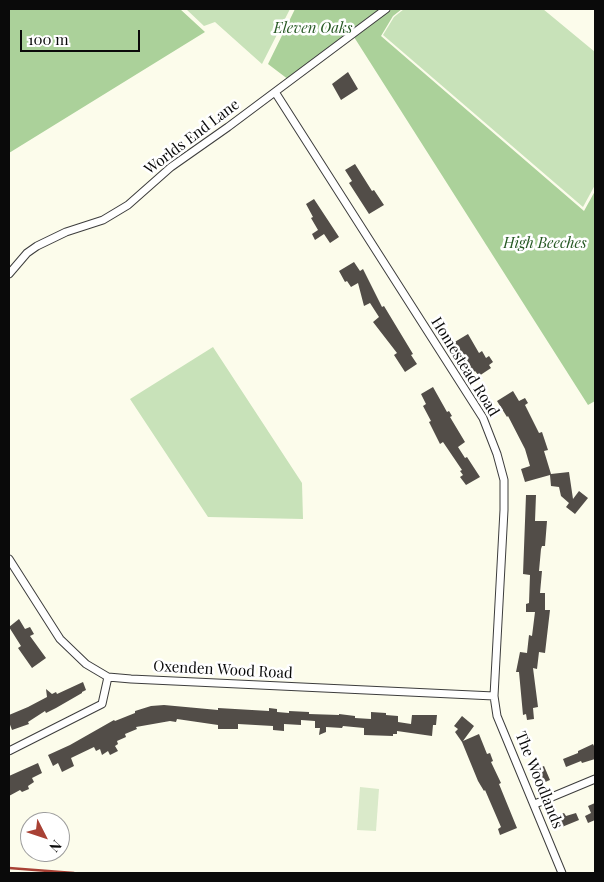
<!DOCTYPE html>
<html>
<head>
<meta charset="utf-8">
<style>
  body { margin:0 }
  #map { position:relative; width:604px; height:882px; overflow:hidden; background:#fcfceb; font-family:"Playfair Display",serif }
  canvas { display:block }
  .frame { position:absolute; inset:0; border:10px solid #0a0a0a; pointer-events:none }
  .north { position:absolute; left:20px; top:812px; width:50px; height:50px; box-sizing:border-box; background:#fff; border:1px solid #9d9d9d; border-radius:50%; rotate:131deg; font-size:14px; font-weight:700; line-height:20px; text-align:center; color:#0a0a0a }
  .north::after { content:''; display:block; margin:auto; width:18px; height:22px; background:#a84135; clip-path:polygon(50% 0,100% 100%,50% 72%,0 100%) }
  .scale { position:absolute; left:20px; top:30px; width:120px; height:22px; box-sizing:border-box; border:2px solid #0a0a0a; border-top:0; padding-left:6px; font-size:15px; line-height:18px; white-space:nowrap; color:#0a0a0a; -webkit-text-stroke:4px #fff; paint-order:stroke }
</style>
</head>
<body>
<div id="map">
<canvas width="604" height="882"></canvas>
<div class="frame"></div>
<div class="north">N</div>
<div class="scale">100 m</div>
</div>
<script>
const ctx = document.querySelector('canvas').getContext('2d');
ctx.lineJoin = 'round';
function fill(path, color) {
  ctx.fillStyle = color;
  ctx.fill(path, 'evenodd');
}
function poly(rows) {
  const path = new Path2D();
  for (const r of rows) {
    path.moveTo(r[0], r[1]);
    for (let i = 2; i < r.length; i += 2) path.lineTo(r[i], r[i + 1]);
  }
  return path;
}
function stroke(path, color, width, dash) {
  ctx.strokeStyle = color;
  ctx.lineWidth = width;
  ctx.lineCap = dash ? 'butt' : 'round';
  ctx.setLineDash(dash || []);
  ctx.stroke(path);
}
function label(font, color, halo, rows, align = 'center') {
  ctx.font = font + ' "Playfair Display",serif';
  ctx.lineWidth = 5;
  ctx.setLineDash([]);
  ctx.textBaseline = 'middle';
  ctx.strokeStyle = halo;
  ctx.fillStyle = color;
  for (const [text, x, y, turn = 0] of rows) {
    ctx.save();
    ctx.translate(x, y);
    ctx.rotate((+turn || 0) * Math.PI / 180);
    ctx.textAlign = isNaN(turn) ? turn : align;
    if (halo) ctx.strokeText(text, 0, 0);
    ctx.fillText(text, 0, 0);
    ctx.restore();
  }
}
const green = poly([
  [186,9,290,9,262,64,215,22,204,26],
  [404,9,543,9,595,52,595,185,583,207,383,35,394,17],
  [213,347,302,483,303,519,208,517,130,399]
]);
const forest = poly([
  [9,9,180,9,205,32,9,153],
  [295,9,402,9,393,16,381,36,584,211,595,191,595,401,588,405,354,37,293,83,268,64]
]);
const pitch = poly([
  [360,787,379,789,376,831,357,830]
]);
const building = poly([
  [348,72,358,89,341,100,332,84],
  [355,164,372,191,374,190,384,205,369,214,349,183,352,181,345,170],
  [314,199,339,237,330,243,324,234,315,240,312,234,318,230,311,218,313,217,306,204],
  [354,262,360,271,363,269,382,307,384,306,413,354,411,355,417,364,405,372,394,355,397,353,373,322,379,317,370,303,364,306,358,283,351,287,347,281,345,282,339,271],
  [468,334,479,353,482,351,486,358,489,356,493,362,489,365,491,368,479,376,475,371,472,373,469,368,471,367,464,356,461,358,453,343],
  [433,387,447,412,449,411,452,416,450,417,465,442,458,447,465,458,467,457,480,477,466,485,460,477,463,475,460,471,462,470,443,442,440,444,429,422,431,421,423,406,426,404,421,394],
  [513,391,519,401,525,398,528,403,525,405,539,433,542,432,548,450,544,451,551,474,569,472,573,499,579,491,588,498,575,514,566,507,569,503,561,496,559,487,551,486,550,475,525,482,521,469,530,466,525,449,508,416,507,417,497,401],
  [526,495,536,495,535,521,547,521,545,546,542,546,541,549,539,571,542,571,540,593,545,593,545,610,550,610,545,653,539,652,537,669,533,668,538,707,533,708,534,719,527,720,526,714,523,715,519,672,516,672,520,652,527,653,529,635,532,636,535,612,526,612,526,604,529,603,530,575,523,574],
  [19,619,25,629,30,627,34,634,30,636,46,658,32,668,18,648,21,646,9,627],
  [83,682,86,690,82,692,82,693,56,708,46,713,45,711,28,722,29,724,12,730,9,722,9,715,28,707,47,697,46,689,52,694,56,692,57,694],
  [164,705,218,710,218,708,269,711,269,708,277,709,277,712,289,713,289,711,309,712,309,714,339,715,339,714,355,716,355,718,371,719,371,712,386,713,386,715,398,716,398,722,411,724,412,715,437,715,436,725,433,725,432,736,397,731,397,734,393,734,393,736,364,735,364,728,343,726,342,728,326,727,326,732,319,735,320,728,315,728,315,721,301,720,301,725,284,724,284,731,273,730,273,726,238,724,238,729,218,729,218,725,177,719,176,722,170,721,136,727,137,729,125,734,126,737,117,741,118,744,115,746,118,751,110,755,108,751,102,755,100,749,96,751,94,747,71,758,74,766,62,772,58,763,53,766,48,755,70,745,114,720,115,721,135,713,135,711,151,706],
  [462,716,474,726,463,741,479,734,487,754,490,753,493,761,491,762,501,783,499,784,517,828,500,835,498,829,501,827,485,790,484,791,478,781,462,742,455,732,458,729,454,726],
  [593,744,595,748,595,759,582,763,581,761,566,767,563,759,578,753,578,751],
  [38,763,42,773,32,778,34,782,28,786,29,789,22,792,20,790,9,796,9,776],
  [544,766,550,780,543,783,541,776,537,778,534,770],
  [595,803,595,822,595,820,588,823,585,816,591,813,588,806],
  [564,813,566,816,576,813,579,820,557,829,554,823,558,821,556,816]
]);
const street = poly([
  [275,92,483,418,497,454,504,480,504,510,494,696,497,716,562,873],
  [9,274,27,253,37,246,66,232,103,220,128,205,171,167,228,127,386,9],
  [9,559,60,639,86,664,108,677,131,679,494,696],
  [9,751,102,704,108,677],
  [535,804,595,779]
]);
const rail = poly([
  [9,868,74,873]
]);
const parkNames = [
  ["Eleven Oaks",313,28],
  ["High Beeches",545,243]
];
const streetNames = [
  ["Worlds End Lane",192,137,-37],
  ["Homestead Road",465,367,58],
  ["Oxenden Wood Road",223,670,3],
  ["The Woodlands",539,780,68]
];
fill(green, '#c8e2b9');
fill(forest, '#abd19a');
fill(pitch, '#daeaca');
fill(building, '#524d48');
stroke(street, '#3d3d3d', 9);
stroke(street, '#fff', 7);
stroke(rail, '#a84135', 2.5);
label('italic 15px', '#275924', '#fff', parkNames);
label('15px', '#0a0a0a', '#fff', streetNames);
</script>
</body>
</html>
